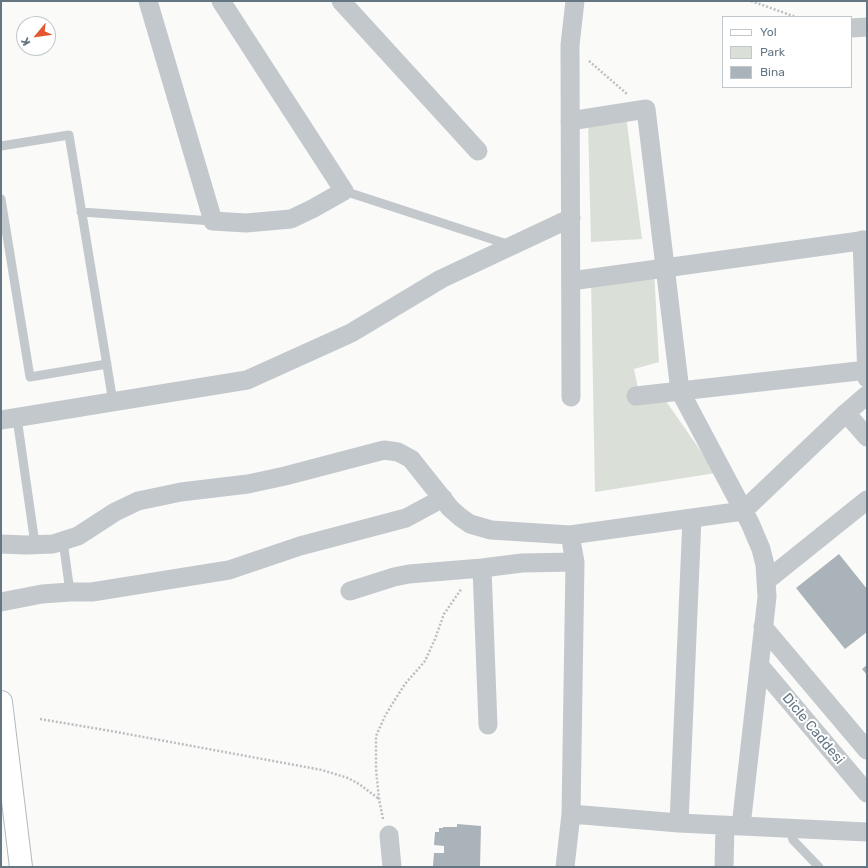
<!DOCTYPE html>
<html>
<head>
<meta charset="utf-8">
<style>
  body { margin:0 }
  #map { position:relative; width:868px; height:868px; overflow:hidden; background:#fafaf8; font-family:Rubik,sans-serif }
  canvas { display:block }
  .frame { position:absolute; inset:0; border:2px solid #657683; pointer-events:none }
  .legend { position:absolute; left:722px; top:16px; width:130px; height:72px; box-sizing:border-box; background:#fff; border:1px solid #c1c8cd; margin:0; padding:5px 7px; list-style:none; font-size:12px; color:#657683 }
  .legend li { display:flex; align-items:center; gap:8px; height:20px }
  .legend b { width:20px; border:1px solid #c1c8cd }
  .north { position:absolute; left:16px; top:16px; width:40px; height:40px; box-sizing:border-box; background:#fff; border:1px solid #c1c8cd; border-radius:50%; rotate:241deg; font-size:11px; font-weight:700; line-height:16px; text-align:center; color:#657683 }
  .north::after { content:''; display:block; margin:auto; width:14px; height:18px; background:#e4572e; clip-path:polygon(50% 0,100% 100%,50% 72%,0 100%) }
</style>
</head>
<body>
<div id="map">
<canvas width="868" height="868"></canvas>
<div class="frame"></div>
<ul class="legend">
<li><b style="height:5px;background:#fff"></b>Yol</li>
<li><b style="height:11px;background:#dadfd7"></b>Park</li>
<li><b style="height:11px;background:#aab3b9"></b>Bina</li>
</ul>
<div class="north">K</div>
</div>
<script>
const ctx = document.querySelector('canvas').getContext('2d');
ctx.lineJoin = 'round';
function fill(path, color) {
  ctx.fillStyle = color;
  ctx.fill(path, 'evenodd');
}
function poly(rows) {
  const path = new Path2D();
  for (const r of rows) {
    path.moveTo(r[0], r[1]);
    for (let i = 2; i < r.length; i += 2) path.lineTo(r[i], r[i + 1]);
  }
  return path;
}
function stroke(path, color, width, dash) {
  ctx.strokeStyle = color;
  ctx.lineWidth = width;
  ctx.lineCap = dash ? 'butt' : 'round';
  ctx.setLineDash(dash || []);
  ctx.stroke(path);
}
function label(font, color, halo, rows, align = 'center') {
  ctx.font = font + ' Rubik,sans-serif';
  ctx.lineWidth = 4;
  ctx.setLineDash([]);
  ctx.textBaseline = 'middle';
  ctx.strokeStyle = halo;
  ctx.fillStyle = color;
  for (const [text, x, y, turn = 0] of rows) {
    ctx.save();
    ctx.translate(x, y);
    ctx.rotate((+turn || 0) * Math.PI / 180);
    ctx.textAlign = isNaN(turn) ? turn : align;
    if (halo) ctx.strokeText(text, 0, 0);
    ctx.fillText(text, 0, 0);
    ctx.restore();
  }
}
const green = poly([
  [626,116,642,239,591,242,588,122],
  [654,270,659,362,634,369,640,398,659,391,716,473,595,492,591,279]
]);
const building = poly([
  [839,554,867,589,867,632,845,649,796,588],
  [867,665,867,675,862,669],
  [457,824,481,826,480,867,433,866,434,853,444,853,444,846,434,845,435,832,439,832,439,828,443,828,443,827,457,827]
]);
const path = poly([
  [751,1,796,17],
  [589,61,627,94],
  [40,719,111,731,322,770,348,778,359,784,379,799],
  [383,819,379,799,376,769,376,736,385,716,391,706,405,684,425,661,435,639,444,614,462,588]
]);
const service = poly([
  [1,146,69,135,113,402],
  [344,191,510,245],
  [1,199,30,377,107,364],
  [81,212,213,221],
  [17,418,35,544],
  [63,541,70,592],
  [790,828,791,833,793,840,819,867]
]);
const minor = poly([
  [148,1,213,221,246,223,291,219,312,209,344,191,221,1],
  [341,1,478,151],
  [851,28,867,27],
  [570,121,646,109,680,391,750,523,761,549,765,565,767,597,741,826],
  [862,240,867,378],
  [571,281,867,240],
  [636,396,867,370],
  [571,397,570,45,575,1],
  [846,413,867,437],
  [1,420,247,380,351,333,441,279,571,218],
  [1,544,26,545,53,544,78,536,115,512,138,501,181,492,248,484,285,476,384,450,398,452,411,459,450,508,460,517,470,524,491,530,570,535,743,511,846,413,867,395],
  [482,568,488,725],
  [766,581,867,500],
  [350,591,394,577,409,574,482,568,522,563,575,562],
  [1,602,42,594,70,592,92,592,229,570,300,546,406,518,443,498],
  [763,627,867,750],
  [759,665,867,793],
  [571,814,679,823,867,832],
  [679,823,692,518],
  [389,835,392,867],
  [565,867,571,814,575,562,570,535],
  [724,867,725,825]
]);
const primary = poly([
  [1,702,21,867]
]);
const streetNames = [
  ["Dicle Caddesi",813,729,50]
];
fill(green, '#dadfd7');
fill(building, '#aab3b9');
stroke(primary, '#b5babe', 24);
stroke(path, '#bbbfc2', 2.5, [2, 2]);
stroke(service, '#c3c8cc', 9);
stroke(minor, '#c3c8cc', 19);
stroke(primary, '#fff', 22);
label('14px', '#657683', '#fff', streetNames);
</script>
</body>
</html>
